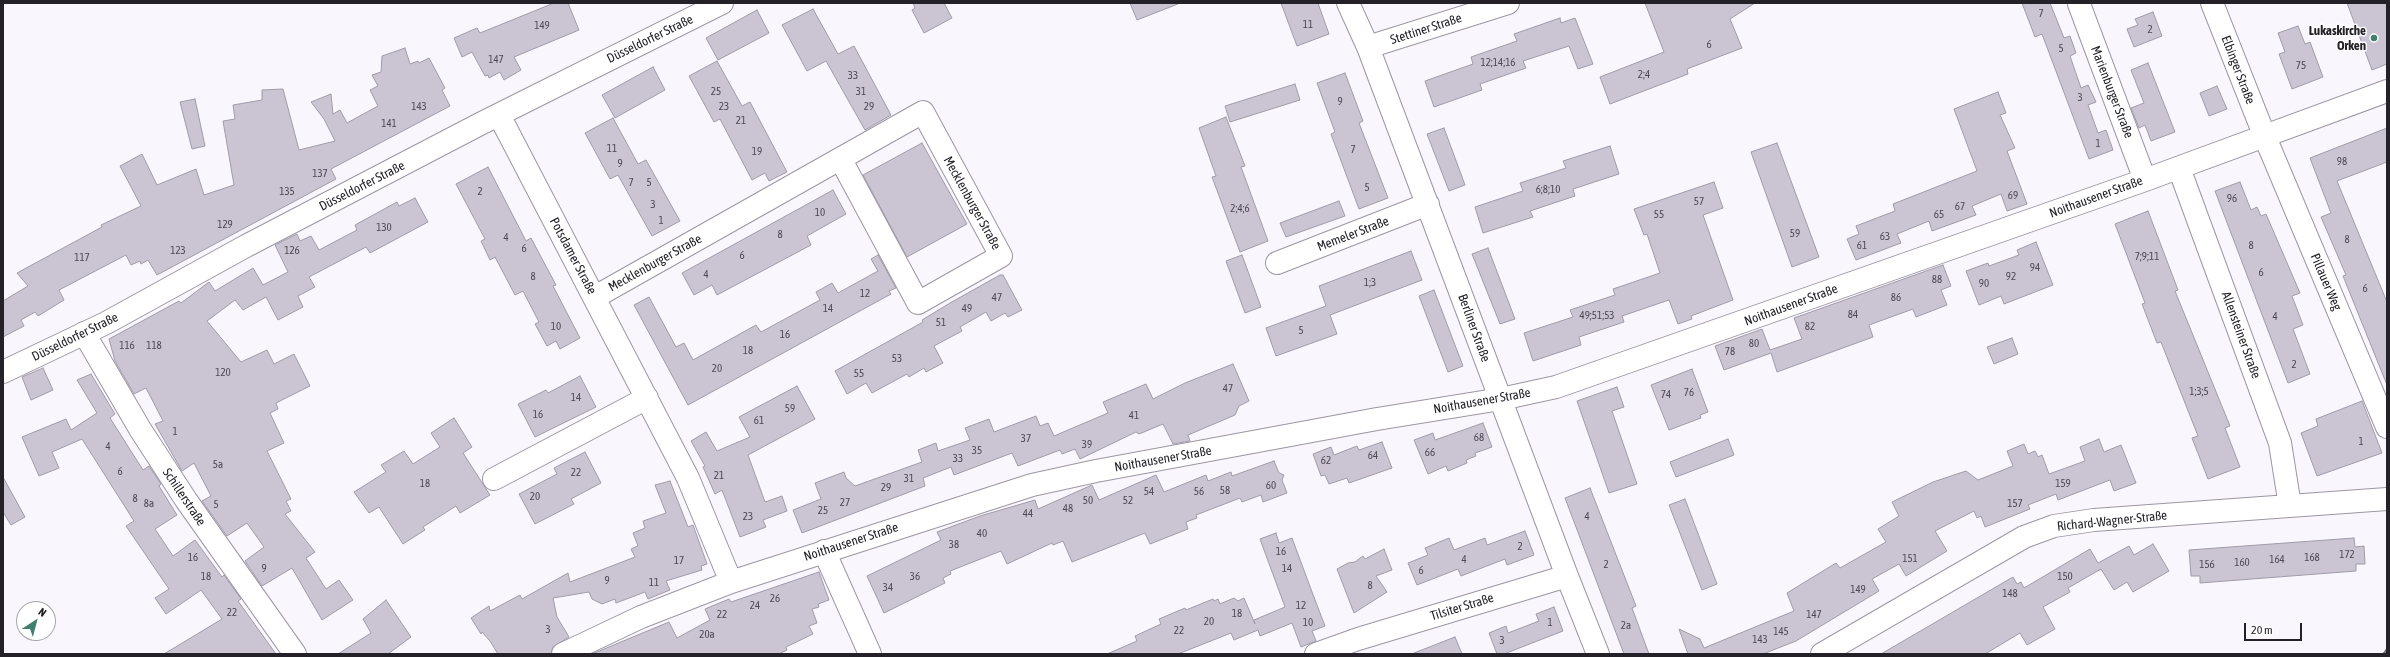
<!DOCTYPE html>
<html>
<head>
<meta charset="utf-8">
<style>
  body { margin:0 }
  #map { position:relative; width:2390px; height:657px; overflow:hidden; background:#f9f7fd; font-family:"Asap Condensed",sans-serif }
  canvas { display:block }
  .frame { position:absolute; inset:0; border:4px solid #242228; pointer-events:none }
  .north { position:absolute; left:16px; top:601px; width:40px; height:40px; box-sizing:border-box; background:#fff; border:1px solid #a7a7a9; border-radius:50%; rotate:36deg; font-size:11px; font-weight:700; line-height:16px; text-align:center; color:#242228 }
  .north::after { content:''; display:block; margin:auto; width:14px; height:18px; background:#3f806f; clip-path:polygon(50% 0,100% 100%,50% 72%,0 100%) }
  .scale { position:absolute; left:2244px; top:623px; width:58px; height:18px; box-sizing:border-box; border:2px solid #242228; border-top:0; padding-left:5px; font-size:12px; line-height:14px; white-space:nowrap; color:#242228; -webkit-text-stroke:3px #fff; paint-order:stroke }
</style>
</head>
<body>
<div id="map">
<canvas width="2390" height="657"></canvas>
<div class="frame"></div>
<div class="north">N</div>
<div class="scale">20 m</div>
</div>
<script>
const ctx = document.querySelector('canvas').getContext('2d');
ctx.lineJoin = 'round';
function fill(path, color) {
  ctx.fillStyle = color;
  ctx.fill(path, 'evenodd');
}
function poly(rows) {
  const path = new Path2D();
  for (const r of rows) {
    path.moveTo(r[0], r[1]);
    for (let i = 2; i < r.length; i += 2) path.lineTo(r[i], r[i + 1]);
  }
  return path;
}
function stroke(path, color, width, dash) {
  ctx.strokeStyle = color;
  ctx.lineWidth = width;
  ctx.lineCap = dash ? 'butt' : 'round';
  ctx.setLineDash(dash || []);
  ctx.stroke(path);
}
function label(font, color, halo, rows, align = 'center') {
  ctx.font = font + ' "Asap Condensed",sans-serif';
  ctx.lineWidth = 3;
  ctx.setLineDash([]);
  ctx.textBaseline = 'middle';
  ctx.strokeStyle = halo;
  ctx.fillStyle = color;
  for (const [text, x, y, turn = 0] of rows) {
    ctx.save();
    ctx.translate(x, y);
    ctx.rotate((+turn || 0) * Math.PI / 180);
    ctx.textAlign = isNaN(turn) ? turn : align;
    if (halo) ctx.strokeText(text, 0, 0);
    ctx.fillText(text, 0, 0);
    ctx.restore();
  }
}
const building = poly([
  [554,3,568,3,579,30,514,57,521,70,504,80,500,72,489,78,488,75,485,76,472,52,462,57,454,38,477,28,480,33,554,3],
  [913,3,944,3,952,18,924,33,912,10,915,8,913,3],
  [1130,3,1178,3,1178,4,1137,20,1130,3],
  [1281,3,1318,3,1329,34,1297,46,1281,3],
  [1645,3,1755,3,1730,19,1742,48,1687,69,1688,74,1610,104,1600,77,1664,52,1645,3],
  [2022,3,2050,3,2064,38,2070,36,2076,53,2070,56,2081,88,2088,85,2096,102,2088,105,2098,133,2106,130,2113,150,2089,159,2042,34,2035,37,2022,3],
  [2347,3,2387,3,2387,64,2372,70,2347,3],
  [813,9,838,54,854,46,891,115,865,130,826,61,807,71,782,25,813,9],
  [757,10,769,33,718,60,706,38,757,10],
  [2153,12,2162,36,2134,47,2127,29,2138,25,2135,19,2153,12],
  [1560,18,1561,23,1575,18,1593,64,1578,69,1569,46,1523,61,1526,68,1480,84,1482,90,1434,107,1425,81,1473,64,1471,57,1517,41,1514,34,1560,18],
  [2298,26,2305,44,2310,42,2323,77,2292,89,2279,54,2285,52,2278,33,2298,26],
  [405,48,410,64,418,61,419,63,429,58,445,88,442,90,450,106,331,169,336,179,157,275,148,260,141,264,140,261,131,265,126,255,59,290,64,300,38,316,35,312,21,320,24,326,3,337,3,301,28,286,17,273,102,227,101,225,141,206,120,166,142,154,157,185,196,169,204,195,234,185,223,121,235,119,233,105,262,100,262,90,283,89,299,150,335,141,324,119,311,102,331,94,333,114,340,110,347,123,378,106,370,90,378,86,372,75,381,72,382,56,405,48],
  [717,61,742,106,750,102,787,172,769,181,765,173,752,180,720,119,714,122,689,76,717,61],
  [2148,63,2175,132,2151,141,2145,125,2139,128,2131,108,2144,103,2131,70,2148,63],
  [653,67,665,90,615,118,602,95,653,67],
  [1345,73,1363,121,1359,123,1388,198,1359,209,1331,134,1335,132,1317,83,1345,73],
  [1295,84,1300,100,1230,122,1225,106,1295,84],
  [2217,86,2227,109,2209,116,2200,93,2217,86],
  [1998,92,2006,113,2000,115,2015,148,2007,151,2027,204,2007,211,2001,194,1972,206,1976,215,1932,231,1929,221,1897,234,1901,243,1856,260,1847,239,1859,234,1856,226,1895,211,1893,204,1977,171,1954,109,1998,92],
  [195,99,205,146,192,149,180,102,195,99],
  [1226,117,1245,166,1241,167,1268,241,1240,252,1212,177,1216,176,1199,128,1226,117],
  [613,118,638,164,646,160,680,221,652,236,618,175,610,179,585,133,613,118],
  [1444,128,1465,185,1449,191,1427,134,1444,128],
  [2387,128,2387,162,2337,181,2387,302,2387,385,2343,276,2346,275,2321,217,2331,213,2310,158,2387,128],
  [922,143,967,224,907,257,863,175,922,143],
  [1777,143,1819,257,1792,267,1751,152,1777,143],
  [1610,146,1619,174,1573,189,1575,196,1530,211,1533,217,1483,233,1475,207,1523,191,1520,183,1566,168,1563,161,1610,146],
  [488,167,526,241,531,238,556,285,553,286,580,338,560,349,556,341,547,346,535,324,539,322,523,291,515,295,495,257,490,260,481,241,485,239,456,184,488,167],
  [1714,182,1723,208,1703,215,1733,300,1691,316,1692,319,1678,324,1669,300,1622,316,1624,322,1579,337,1581,345,1533,361,1524,333,1573,317,1570,310,1615,295,1613,289,1660,273,1647,234,1644,235,1634,209,1714,182],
  [2240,182,2251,210,2257,207,2261,216,2266,214,2300,293,2292,296,2303,325,2293,329,2310,374,2288,383,2215,191,2240,182],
  [833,190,846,214,807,236,811,245,717,295,712,285,694,295,682,273,833,190],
  [415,198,428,222,370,253,366,247,309,277,315,287,298,296,303,307,278,320,266,297,243,310,235,300,207,321,241,362,267,350,274,364,294,354,310,386,276,403,278,409,270,413,284,443,267,451,291,499,286,501,291,511,285,514,315,552,306,558,326,589,339,580,353,600,322,620,292,568,262,586,245,561,264,547,247,523,227,536,202,501,211,496,194,463,182,471,155,424,163,421,146,388,134,394,115,361,109,339,179,301,181,303,209,282,215,291,253,268,263,285,288,272,275,245,297,234,300,241,311,236,319,250,357,230,355,225,397,202,399,206,415,198],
  [1339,201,1345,216,1286,237,1280,223,1339,201],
  [2148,211,2178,290,2175,291,2230,426,2225,428,2240,467,2208,479,2192,438,2198,436,2161,342,2157,343,2142,304,2145,303,2115,224,2148,211],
  [2036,242,2053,285,2004,304,2001,296,1979,305,1966,271,1988,263,1989,266,2019,255,2017,250,2036,242],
  [1488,248,1515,319,1500,324,1472,254,1488,248],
  [1411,251,1422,280,1330,315,1337,334,1276,356,1266,328,1326,306,1319,286,1411,251],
  [878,255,896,288,889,291,891,294,688,405,634,305,649,297,676,347,684,343,693,360,756,325,761,332,820,300,816,292,832,283,838,293,878,271,871,259,878,255],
  [1242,255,1261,307,1245,313,1226,261,1242,255],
  [1943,265,1951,286,1941,290,1947,305,1916,317,1913,309,1869,325,1873,337,1777,372,1771,353,1724,370,1715,346,1762,329,1770,350,1802,339,1794,318,1943,265],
  [1000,275,1003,275,1022,310,1008,317,1005,313,991,321,986,312,960,327,962,331,934,346,943,363,926,372,924,368,909,377,907,374,872,393,866,383,847,394,835,371,923,322,922,320,950,303,1000,275],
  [1434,290,1463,366,1448,372,1419,296,1434,290],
  [2012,338,2018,354,1994,364,1987,347,2012,338],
  [1233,364,1249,401,1239,406,1235,415,1188,435,1190,441,1173,444,1163,424,1139,434,1136,432,1080,459,1075,449,1062,454,1060,450,1018,466,1012,453,954,475,951,467,923,478,925,486,802,533,793,510,821,499,815,483,844,472,846,478,855,486,922,462,918,450,936,443,938,451,970,440,965,428,989,419,994,432,1036,416,1040,426,1048,423,1054,436,1108,413,1103,402,1146,384,1153,399,1185,383,1233,364],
  [43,368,53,390,31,400,22,377,43,368],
  [1692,369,1708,412,1700,415,1701,418,1669,430,1651,385,1692,369],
  [91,374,115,414,110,418,143,470,149,466,161,484,159,486,177,515,155,529,173,556,195,540,222,577,224,575,241,599,238,601,276,654,164,654,222,619,201,590,166,614,155,598,169,589,126,526,134,521,82,439,52,452,59,468,39,476,22,437,66,419,71,430,97,413,77,380,91,374],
  [580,376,596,407,535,437,518,404,546,390,548,393,580,376],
  [797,386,815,419,748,455,765,502,782,496,787,511,763,520,766,527,740,537,722,490,715,494,703,467,705,466,691,441,706,432,717,451,750,437,739,417,797,386],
  [1617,387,1624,407,1612,411,1637,484,1609,493,1577,401,1617,387],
  [2362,401,2382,453,2317,476,2301,433,2318,426,2316,419,2362,401],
  [454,418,472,447,463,453,490,495,460,513,456,506,423,527,425,530,403,544,379,507,369,513,354,492,386,472,381,465,404,451,413,464,440,447,431,433,454,418],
  [1483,423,1492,447,1475,453,1476,456,1466,460,1467,463,1448,471,1446,466,1428,474,1414,440,1433,433,1435,440,1483,423],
  [1728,439,1734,455,1676,477,1670,462,1728,439],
  [2099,439,2104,452,2121,445,2136,483,2114,491,2110,480,2058,500,2056,494,2028,505,2030,509,1985,527,1981,516,1977,518,1974,511,1935,531,1947,551,1906,576,1899,564,1872,579,1879,591,1796,641,1763,654,1688,654,1679,629,1700,639,1704,648,1794,611,1787,593,1836,563,1840,568,1886,542,1878,529,1899,516,1892,502,1933,482,1966,471,1978,480,2013,466,2007,451,2024,444,2028,454,2035,451,2038,457,2042,455,2049,474,2085,461,2080,447,2099,439],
  [1382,442,1392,468,1349,483,1347,478,1329,484,1325,475,1321,476,1313,454,1331,447,1334,455,1357,446,1359,450,1382,442],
  [585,452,601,483,571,499,574,504,535,524,519,494,557,474,554,468,585,452],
  [1274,461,1279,473,1284,475,1282,480,1287,493,1263,502,1261,495,1242,502,1240,498,1196,515,1197,518,1186,522,1188,529,1150,544,1145,533,1072,562,1063,541,1053,545,1052,543,1007,564,1001,551,950,571,951,574,943,578,945,583,884,613,867,576,941,540,937,532,980,516,1035,500,1038,509,1092,485,1099,500,1156,475,1164,492,1206,475,1208,481,1231,472,1232,476,1274,461],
  [3,477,25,517,11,525,3,512,3,477],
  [670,481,688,527,693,525,707,564,701,566,702,570,666,581,670,590,648,599,645,592,616,603,615,599,602,604,592,599,589,592,553,598,557,617,569,637,553,647,551,654,498,654,490,641,482,632,481,634,471,618,489,606,490,611,520,595,522,599,568,573,570,582,635,557,631,549,638,546,633,533,645,528,643,521,666,513,655,485,670,481],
  [1590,488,1636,606,1632,608,1649,654,1624,654,1565,498,1590,488],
  [1685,499,1717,584,1702,590,1669,505,1685,499],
  [1525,531,1534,555,1507,565,1505,559,1461,576,1458,569,1417,585,1408,563,1428,555,1425,548,1449,538,1454,550,1485,538,1487,545,1525,531],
  [1276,533,1279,543,1292,538,1312,592,1325,626,1312,631,1316,641,1301,647,1292,623,1260,636,1258,630,1234,640,1231,633,1178,654,1107,654,1137,641,1135,636,1161,624,1159,619,1185,608,1186,610,1213,599,1214,601,1218,599,1220,604,1234,598,1238,601,1244,598,1255,624,1254,620,1285,607,1260,539,1276,533],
  [2354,538,2355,547,2364,546,2365,564,2356,564,2356,571,2200,583,2200,576,2191,576,2189,550,2354,538],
  [2153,544,2169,571,2133,592,2127,582,2114,590,2101,569,2068,588,2070,592,2043,607,2055,629,2027,645,2020,633,1985,654,1881,654,2013,577,2017,584,2021,582,2024,588,2090,549,2098,563,2129,546,2134,555,2153,544],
  [1384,549,1392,570,1376,576,1387,592,1354,613,1337,569,1348,563,1355,562,1363,556,1365,559,1384,549],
  [819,572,829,600,818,604,819,607,812,609,817,623,809,626,813,634,786,647,787,650,779,654,592,654,669,622,677,638,710,620,705,609,729,599,731,602,819,572],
  [386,600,411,637,388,654,338,654,371,633,363,619,386,600],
  [1554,607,1563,631,1504,654,1497,654,1489,633,1506,626,1508,633,1539,621,1536,614,1554,607],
  [1455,637,1462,654,1414,654,1414,653,1455,637]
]);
const street = poly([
  [1348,3,1368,47,1567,576,1598,654],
  [2212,3,2265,137,2387,427],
  [2079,4,2145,180],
  [1368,47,1508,3],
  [499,115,688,478,731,582],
  [2179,168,2280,443,2290,506],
  [1277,263,1428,204],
  [595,297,923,112,1001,256,918,303,841,160],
  [84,333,140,429,186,500,295,654],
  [494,479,647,398],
  [824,551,870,654],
  [563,654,641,617,731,582,1032,485,1096,471,1377,419,1501,399,1556,387,2145,180,2387,91],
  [1316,654,1358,639,1567,576],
  [1822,654,2024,537,2054,526,2094,520,2387,499]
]);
const secondary = poly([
  [3,372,106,323,246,246,480,124,722,3]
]);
const rail = poly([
  [2384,654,2387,650]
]);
const markers = [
  [2374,38,4,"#3f806f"]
];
const numberNames = [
  ["7",2041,14],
  ["11",1308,25],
  ["149",542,26],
  ["2",2150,30],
  ["6",1709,45],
  ["5",2061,49],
  ["147",496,60],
  ["12;14;16",1498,63],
  ["75",2301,66],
  ["2;4",1644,75],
  ["33",853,76],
  ["25",716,92],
  ["31",861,92],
  ["3",2080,98],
  ["9",1340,102],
  ["143",419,107],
  ["23",724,107],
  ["29",869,107],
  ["21",741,121],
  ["141",389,124],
  ["1",2098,144],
  ["11",612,149],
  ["7",1353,150],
  ["19",757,152],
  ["98",2342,162],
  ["9",620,164],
  ["137",320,174],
  ["7",631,183],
  ["5",649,183],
  ["5",1367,188],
  ["6;8;10",1548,190],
  ["135",287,192],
  ["2",480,192],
  ["69",2013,196],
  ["96",2232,199],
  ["57",1699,202],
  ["3",653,205],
  ["67",1960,207],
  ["2;4;6",1240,209],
  ["10",820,213],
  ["55",1659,215],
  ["65",1939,215],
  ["1",661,221],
  ["129",225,225],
  ["130",384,228],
  ["59",1795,234],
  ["8",780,235],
  ["63",1885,237],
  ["4",506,238],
  ["8",2347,240],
  ["61",1862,246],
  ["8",2251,246],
  ["6",524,249],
  ["123",178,251],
  ["126",292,251],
  ["6",742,256],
  ["7;9;11",2147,257],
  ["117",82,258],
  ["94",2035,268],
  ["6",2261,273],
  ["4",706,275],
  ["8",533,277],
  ["92",2011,277],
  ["88",1937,280],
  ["1;3",1370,283],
  ["90",1984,284],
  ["6",2365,289],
  ["12",865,294],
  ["47",997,298],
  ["86",1896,298],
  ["14",828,309],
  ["49",967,309],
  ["84",1853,315],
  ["49;51;53",1597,316],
  ["4",2275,317],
  ["51",941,323],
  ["10",556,327],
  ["82",1810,327],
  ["5",1301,331],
  ["16",785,335],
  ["80",1754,344],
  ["116",127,346],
  ["118",154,346],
  ["18",748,351],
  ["78",1730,352],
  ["53",897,359],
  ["2",2294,365],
  ["20",717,369],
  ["120",223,373],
  ["55",859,374],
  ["47",1228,389],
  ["1;3;5",2199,392],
  ["76",1689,393],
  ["74",1666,395],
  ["14",576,398],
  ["59",790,409],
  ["16",538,415],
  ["41",1134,416],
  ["61",759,421],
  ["1",175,432],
  ["68",1479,438],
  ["37",1026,439],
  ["1",2361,442],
  ["39",1087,445],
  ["4",108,447],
  ["35",977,451],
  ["66",1430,453],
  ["64",1373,456],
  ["33",958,459],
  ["62",1326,461],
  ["5a",218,465],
  ["6",120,472],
  ["22",576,473],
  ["21",719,476],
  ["31",909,479],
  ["18",425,484],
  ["159",2063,484],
  ["60",1271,486],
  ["29",886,488],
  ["58",1225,491],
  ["54",1149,492],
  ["56",1199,492],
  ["20",535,497],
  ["8",135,499],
  ["50",1088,501],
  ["52",1128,501],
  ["27",845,503],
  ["8a",149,504],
  ["157",2015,504],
  ["5",216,505],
  ["48",1068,509],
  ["25",823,511],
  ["44",1028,514],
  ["23",748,517],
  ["4",1587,517],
  ["40",982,534],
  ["38",954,545],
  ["2",1520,547],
  ["16",1281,552],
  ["172",2347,555],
  ["16",193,558],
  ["168",2312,558],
  ["151",1910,559],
  ["4",1464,560],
  ["164",2277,560],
  ["17",679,561],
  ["160",2242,563],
  ["2",1606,565],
  ["156",2207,565],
  ["9",264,569],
  ["14",1287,569],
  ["6",1421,571],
  ["18",206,577],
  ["36",915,577],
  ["150",2065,577],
  ["9",607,581],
  ["11",654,583],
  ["8",1370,586],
  ["34",888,588],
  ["149",1858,590],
  ["148",2010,594],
  ["26",775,599],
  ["24",755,606],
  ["12",1301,606],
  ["22",232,613],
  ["18",1237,614],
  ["22",722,615],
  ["147",1814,615],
  ["20",1209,622],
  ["10",1308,623],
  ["1",1550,623],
  ["2a",1626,626],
  ["3",548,630],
  ["22",1179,631],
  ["145",1781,632],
  ["20a",707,635],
  ["143",1760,640],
  ["3",1502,641]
];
const streetNames = [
  ["Stettiner Straße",1426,29,-18],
  ["Düsseldorfer Straße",650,39,-26],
  ["Elbinger Straße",2238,70,69],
  ["Marienburger Straße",2112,92,69],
  ["Düsseldorfer Straße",362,186,-27],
  ["Noithausener Straße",2096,197,-20],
  ["Mecklenburger Straße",972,203,61],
  ["Memeler Straße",1353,234,-21],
  ["Potsdamer Straße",573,256,62],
  ["Mecklenburger Straße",655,263,-29],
  ["Pillauer Weg",2326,282,67],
  ["Noithausener Straße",1791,305,-20],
  ["Berliner Straße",1474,328,70],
  ["Allensteiner Straße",2241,335,70],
  ["Düsseldorfer Straße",75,337,-26],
  ["Noithausener Straße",1482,401,-10],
  ["Noithausener Straße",1163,459,-10],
  ["Schillerstraße",184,497,56],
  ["Richard-Wagner-Straße",2112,521,-6],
  ["Noithausener Straße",851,542,-18],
  ["Tilsiter Straße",1462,607,-17]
];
const poiNames = [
  ["Lukaskirche",2366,31],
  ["Orken",2366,46]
];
fill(building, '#cac4d3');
stroke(building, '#a19ba9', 1);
stroke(street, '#9c96a4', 24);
stroke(secondary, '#9c96a4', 24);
stroke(street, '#fff', 22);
stroke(secondary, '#fff', 22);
stroke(rail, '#78767c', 3);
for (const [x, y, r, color] of markers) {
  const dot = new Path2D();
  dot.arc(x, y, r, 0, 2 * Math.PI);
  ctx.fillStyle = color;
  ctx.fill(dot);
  stroke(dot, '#fff', 1.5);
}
label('11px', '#4e4a53', null, numberNames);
label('13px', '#242228', '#fff', streetNames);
label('bold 13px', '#242228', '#fff', poiNames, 'right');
</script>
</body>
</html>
